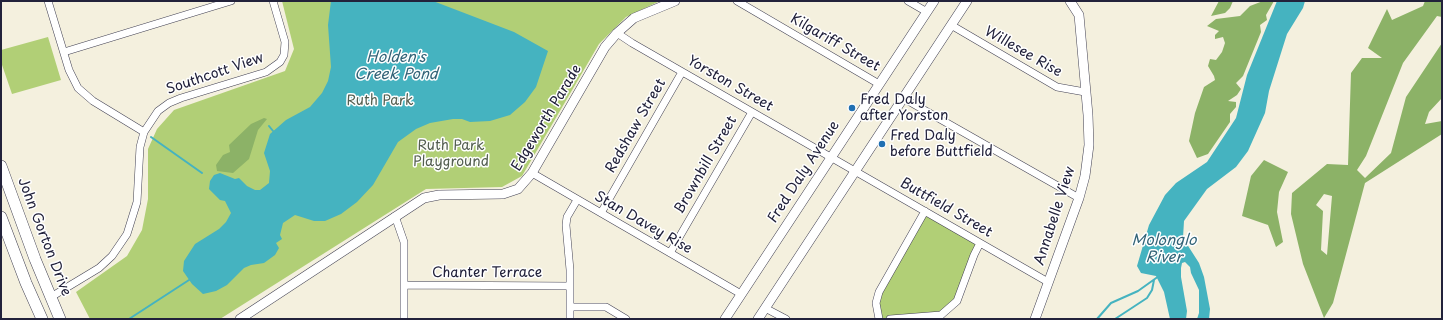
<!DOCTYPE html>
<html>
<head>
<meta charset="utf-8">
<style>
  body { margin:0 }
  #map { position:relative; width:1443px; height:320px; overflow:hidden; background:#f4f0de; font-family:"Playpen Sans",sans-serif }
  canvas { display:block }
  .frame { position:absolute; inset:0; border:2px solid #22223b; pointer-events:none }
</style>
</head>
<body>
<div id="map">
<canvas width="1443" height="320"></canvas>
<div class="frame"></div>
</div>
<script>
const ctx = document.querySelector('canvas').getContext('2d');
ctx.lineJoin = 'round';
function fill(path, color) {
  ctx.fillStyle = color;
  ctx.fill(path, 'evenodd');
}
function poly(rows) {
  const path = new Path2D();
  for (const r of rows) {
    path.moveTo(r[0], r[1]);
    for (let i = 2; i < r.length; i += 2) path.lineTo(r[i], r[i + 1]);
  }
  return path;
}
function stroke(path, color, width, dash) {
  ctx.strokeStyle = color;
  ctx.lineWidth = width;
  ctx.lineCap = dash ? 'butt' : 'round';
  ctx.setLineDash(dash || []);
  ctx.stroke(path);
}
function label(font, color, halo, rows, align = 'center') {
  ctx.font = font + ' "Playpen Sans",sans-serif';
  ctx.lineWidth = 3;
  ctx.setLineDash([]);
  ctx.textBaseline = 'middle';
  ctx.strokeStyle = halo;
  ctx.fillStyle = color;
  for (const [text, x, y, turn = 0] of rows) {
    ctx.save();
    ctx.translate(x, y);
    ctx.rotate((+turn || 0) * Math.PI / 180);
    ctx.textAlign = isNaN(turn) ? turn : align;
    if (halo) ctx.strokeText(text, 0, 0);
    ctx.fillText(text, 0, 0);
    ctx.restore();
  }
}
const green = poly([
  [282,1,660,1,626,17,599,44,522,176,502,187,426,189,220,319,90,319,76,292,127,256,142,230,148,199,148,149,157,129,174,110,285,71,294,49],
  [48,37,61,80,12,94,1,62,1,50],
  [925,211,980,243,957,301,941,315,879,319,879,292]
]);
const forest = poly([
  [1219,1,1233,1,1230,8,1225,13,1211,16],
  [1263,1,1274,1,1266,15,1267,20,1260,25,1261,32,1243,76,1236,83,1241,89,1237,95,1228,101,1236,102,1236,107,1230,114,1230,122,1208,154,1197,158,1189,141,1195,113,1204,87,1215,80,1214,76,1208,66,1210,59,1216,60,1222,52,1225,43,1223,37,1215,39,1215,35,1219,31,1207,26,1216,19,1240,16,1250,6],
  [1425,1,1442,1,1442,17,1437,16,1403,63,1366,156,1357,170,1365,178,1391,153,1406,97,1442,43,1442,98,1429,112,1425,124,1442,121,1442,134,1365,183,1333,303,1324,318,1303,264,1291,214,1292,193,1327,164,1348,165,1351,73,1362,58,1382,58,1368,48,1387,9,1392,20,1423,6],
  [1324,194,1332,196,1327,255,1321,250,1323,211,1316,205],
  [264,118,267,119,258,130,249,159,233,173,217,171,216,165,223,155,230,152,229,145,251,124],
  [1264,160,1288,172,1279,192,1277,212,1283,242,1276,247,1268,225,1242,216,1251,176]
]);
const water = poly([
  [331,1,433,1,514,32,548,51,536,87,525,102,510,115,490,121,470,122,462,119,453,119,430,123,416,129,398,142,373,185,357,202,341,214,325,221,314,221,295,215,283,223,280,235,282,239,276,243,279,248,275,255,264,263,251,265,244,268,227,285,216,291,203,294,192,284,183,271,184,261,195,244,219,229,226,222,231,213,225,201,220,200,209,189,210,181,214,175,220,173,235,179,239,178,247,186,255,190,260,190,269,183,270,171,264,153,270,134,286,120,310,107,322,93,328,81,331,67,328,25],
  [1277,1,1305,1,1303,8,1287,34,1269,91,1265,113,1248,151,1236,167,1207,189,1184,221,1183,238,1199,263,1204,277,1210,309,1209,319,1197,319,1199,313,1199,290,1191,273,1190,267,1185,262,1182,263,1181,268,1181,277,1187,311,1186,319,1170,319,1164,292,1156,276,1141,273,1137,266,1149,225,1165,195,1176,183,1207,162,1236,118,1247,75]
]);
const stream = poly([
  [269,126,273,131],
  [151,137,202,173],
  [129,319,189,280],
  [1097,319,1111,303,1138,291,1159,276],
  [1115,319,1147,298,1152,290,1154,280]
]);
const minor = poly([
  [48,1,69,70,78,88,93,101,144,132],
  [737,1,879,84],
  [908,1,927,12],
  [951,25,1057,87,1085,92],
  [617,33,632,43,1048,282],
  [64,52,231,1],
  [903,98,1079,198],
  [532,173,741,294],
  [601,213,682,72],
  [395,216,404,242,404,319],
  [670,253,752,112],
  [404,285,570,286],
  [51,297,99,268,112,256,127,234,137,202,140,147,144,132,158,111,169,103,181,98,266,72,280,62,284,55,285,42,273,1],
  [570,307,606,307,626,319],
  [765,308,786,319],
  [570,319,570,270,566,225,567,217,577,200],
  [879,319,876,303,879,292,925,211],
  [890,319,941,315,957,301,974,255,980,243]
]);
const tertiary = poly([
  [240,319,424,198,439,195,503,194,518,189,532,173,605,47,617,33,634,18,675,1],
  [725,319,934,1],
  [758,319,967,1],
  [1035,319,1079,198,1085,176,1089,145,1088,115,1079,15,1070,1]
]);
const primary = poly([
  [1,166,35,259,60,319],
  [1,217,26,283,42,319]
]);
const markers = [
  [852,108,4,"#1f6fb2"],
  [882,144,4,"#1f6fb2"]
];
const streetNames = [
  ["Kilgariff Street",835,43,30],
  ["Willesee Rise",1023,52,30],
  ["Southcott View",215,74,-19],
  ["Yorston Street",730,84,30],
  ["Edgeworth Parade",547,118,-59],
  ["Redshaw Street",636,126,-60],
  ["Brownbill Street",706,165,-60],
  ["Fred Daly Avenue",804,172,-57],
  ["Buttfield Street",946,208,30],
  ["Annabelle View",1055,216,-72],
  ["Stan Davey Rise",643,223,30],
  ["John Gorton Drive",44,237,69],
  ["Chanter Terrace",487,273]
];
const poiNames = [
  ["Fred Daly",860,100],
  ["after Yorston",860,116],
  ["Fred Daly",890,136],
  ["before Buttfield",890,152]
];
const parkNames = [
  ["Ruth Park",380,101],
  ["Ruth Park",451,146],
  ["Playground",451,162]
];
const waterNames = [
  ["Holden's",396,58],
  ["Creek Pond",396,75],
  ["Molonglo",1164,241],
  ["River",1164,258]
];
fill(green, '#b1cf76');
fill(forest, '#8cb267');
fill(water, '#45b3c0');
stroke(stream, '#45b3c0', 2);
stroke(minor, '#424153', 8);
stroke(tertiary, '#424153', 10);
stroke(primary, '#424153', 12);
stroke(minor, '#fff', 7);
stroke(tertiary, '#fff', 9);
stroke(primary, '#fff', 11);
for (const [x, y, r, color] of markers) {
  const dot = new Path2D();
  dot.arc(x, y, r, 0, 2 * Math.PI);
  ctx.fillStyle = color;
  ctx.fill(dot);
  stroke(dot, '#fff', 1.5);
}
label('14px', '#22223b', '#fff', streetNames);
label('14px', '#22223b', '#fff', poiNames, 'left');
label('14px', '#545f50', '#fff', parkNames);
label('italic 15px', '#326377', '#fff', waterNames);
</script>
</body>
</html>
